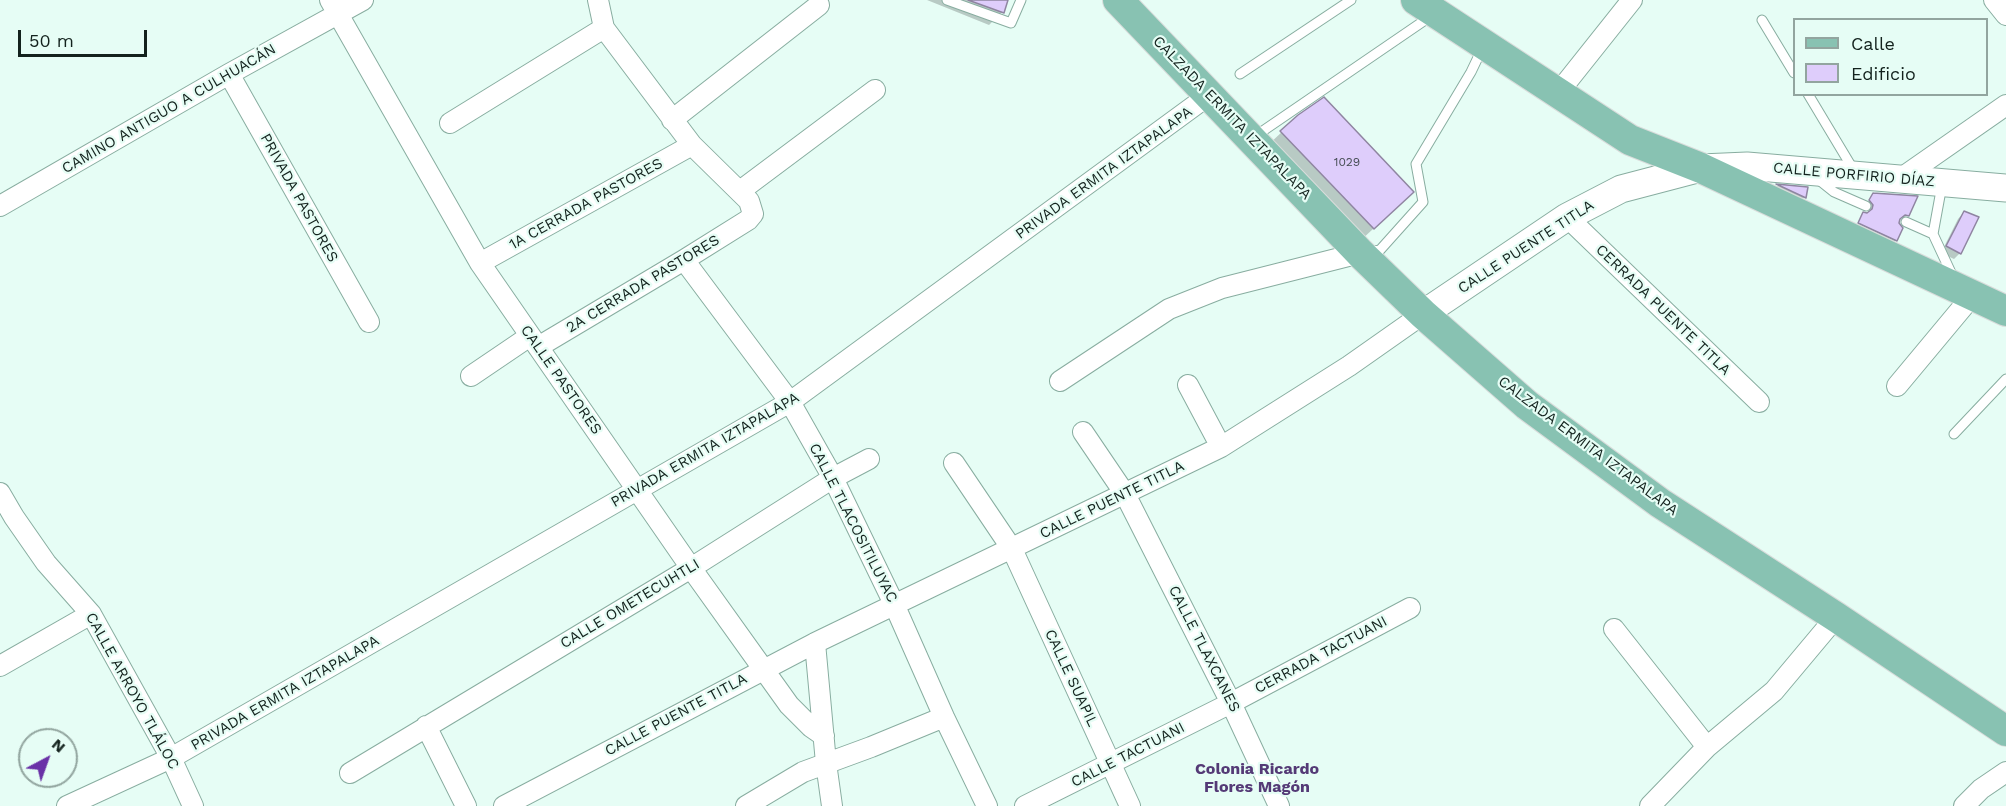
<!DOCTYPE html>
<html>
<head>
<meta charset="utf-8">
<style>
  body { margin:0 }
  #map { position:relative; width:2006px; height:806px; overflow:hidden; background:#e6fdf5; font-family:"Work Sans",sans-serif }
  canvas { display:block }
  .legend { position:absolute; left:1793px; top:18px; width:195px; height:78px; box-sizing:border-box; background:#e6fdf5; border:2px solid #92a59f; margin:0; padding:8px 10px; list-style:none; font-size:18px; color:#13221d }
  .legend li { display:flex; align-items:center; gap:12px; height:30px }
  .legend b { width:30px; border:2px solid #92a59f }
  .north { position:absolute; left:18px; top:728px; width:60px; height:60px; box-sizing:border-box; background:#e6fdf5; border:2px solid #92a59f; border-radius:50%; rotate:41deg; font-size:16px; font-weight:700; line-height:24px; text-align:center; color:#13221d }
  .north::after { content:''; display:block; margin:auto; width:21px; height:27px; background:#6a31a7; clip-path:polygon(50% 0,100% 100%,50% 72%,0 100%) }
  .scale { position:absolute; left:18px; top:30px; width:129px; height:27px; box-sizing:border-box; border:3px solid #13221d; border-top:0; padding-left:8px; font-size:18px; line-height:21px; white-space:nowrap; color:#13221d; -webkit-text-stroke:4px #e6fdf5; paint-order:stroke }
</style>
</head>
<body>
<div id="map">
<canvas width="2006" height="806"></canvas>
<ul class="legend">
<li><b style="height:8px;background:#88c2b2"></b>Calle</li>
<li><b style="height:16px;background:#decdfb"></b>Edificio</li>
</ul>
<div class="north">N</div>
<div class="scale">50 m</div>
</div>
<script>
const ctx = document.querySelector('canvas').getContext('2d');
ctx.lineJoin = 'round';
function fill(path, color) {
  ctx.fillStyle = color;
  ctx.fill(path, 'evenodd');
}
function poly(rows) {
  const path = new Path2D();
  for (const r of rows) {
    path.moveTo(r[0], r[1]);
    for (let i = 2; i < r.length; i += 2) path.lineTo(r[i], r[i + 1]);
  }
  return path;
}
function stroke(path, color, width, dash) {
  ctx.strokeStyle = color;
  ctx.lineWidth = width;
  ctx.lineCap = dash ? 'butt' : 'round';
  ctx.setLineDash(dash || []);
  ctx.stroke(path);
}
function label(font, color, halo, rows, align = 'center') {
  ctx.font = font + ' "Work Sans",sans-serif';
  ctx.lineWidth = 4.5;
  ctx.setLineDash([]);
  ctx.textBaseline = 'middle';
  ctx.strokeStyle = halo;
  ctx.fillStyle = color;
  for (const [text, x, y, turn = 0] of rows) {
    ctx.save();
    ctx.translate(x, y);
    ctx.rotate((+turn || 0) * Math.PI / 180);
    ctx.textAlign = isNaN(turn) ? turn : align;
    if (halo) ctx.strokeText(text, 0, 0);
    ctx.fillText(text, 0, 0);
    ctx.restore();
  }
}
const shadow = poly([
  [927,0,1007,0,1002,12,989,25],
  [1299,116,1412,193,1360,241,1268,145],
  [1777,186,1806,188,1804,197,1802,200,1775,188],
  [1871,197,1907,215,1904,218,1901,218,1898,224,1896,240,1893,243,1856,226,1864,214,1870,213,1870,208,1867,204],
  [1964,212,1960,253,1954,259,1941,253,1958,219]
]);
const building = poly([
  [968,0,1008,0,1004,13,968,0],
  [1324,97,1414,192,1374,229,1280,131,1298,115,1324,97],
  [1776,184,1808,187,1806,198,1776,184],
  [1873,193,1918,196,1909,216,1905,215,1900,219,1899,223,1903,228,1897,241,1858,223,1863,212,1867,213,1872,209,1873,205,1869,200,1873,193],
  [1964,211,1979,217,1961,254,1946,246,1964,211]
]);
const lane = poly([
  [947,0,1011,23,1021,0],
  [1762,20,1794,73],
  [1240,74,1351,0],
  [1808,94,1853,169],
  [1254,137,1431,16],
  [1819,180,1834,192,1866,206],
  [1906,222,1933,234,1942,185],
  [1933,234,1953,277],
  [1368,252,1380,250,1423,202,1416,164,1471,72,1482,49],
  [1954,434,2006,379]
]);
const street = poly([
  [330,0,480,263,691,568,789,705,811,727,824,736],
  [1994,0,2006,15],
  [229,74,369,322],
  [1558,93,1632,0],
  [672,120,819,5],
  [450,123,604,28],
  [1900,179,2006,105],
  [740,191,875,90],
  [0,206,229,74,363,0],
  [1567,217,1759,402],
  [684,260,790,402,833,478,894,604,944,717,987,806],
  [480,263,692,145],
  [538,347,684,260,748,220,753,214,749,201,692,145,604,28,598,0],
  [471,376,530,336],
  [1060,381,1169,309,1222,288,1360,253],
  [1188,385,1221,447],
  [1897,386,1972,296],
  [1083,432,1125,494,1231,703,1279,806],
  [954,463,1012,549,1130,806],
  [0,493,14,517,46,563,91,614,171,758,193,806],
  [1614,629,1707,747],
  [815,643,826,763,832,806],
  [0,666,91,614],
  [426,726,466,806],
  [350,773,691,568,833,478,869,459],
  [67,806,171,758,790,402,1209,95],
  [504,806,815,643,1221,447,1349,366,1423,314],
  [746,806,803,772,871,747,944,717],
  [1025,806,1231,703,1410,608],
  [1650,806,1707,747,1774,691,1836,617],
  [1964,806,1981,789,2006,772]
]);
const secondary = poly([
  [1423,314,1567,217,1621,189,1701,168,1747,166,2006,188]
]);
const primary = poly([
  [1118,0,1360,253,1423,314,1527,405,1660,503,1836,617,2006,731],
  [1416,0,1630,140,1701,168,2006,311]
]);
const numberNames = [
  ["1029",1347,162]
];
const streetNames = [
  ["CAMINO ANTIGUO A CULHUACÁN",169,109,-30],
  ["CALZADA ERMITA IZTAPALAPA",1232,118,46],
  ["PRIVADA ERMITA IZTAPALAPA",1104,173,-36],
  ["CALLE PORFIRIO DÍAZ",1854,175,5],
  ["PRIVADA PASTORES",299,198,61],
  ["1A CERRADA PASTORES",586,204,-29],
  ["CALLE PUENTE TITLA",1526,247,-33],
  ["2A CERRADA PASTORES",643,284,-31],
  ["CERRADA PUENTE TITLA",1663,310,44],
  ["CALLE PASTORES",561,380,55],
  ["CALZADA ERMITA IZTAPALAPA",1588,446,37],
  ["PRIVADA ERMITA IZTAPALAPA",705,450,-30],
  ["CALLE PUENTE TITLA",1112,500,-26],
  ["CALLE TLACOSITILUYAC",853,523,63],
  ["CALLE OMETECUHTLI",630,604,-31],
  ["CALLE TLAXCANES",1204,649,63],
  ["CERRADA TACTUANI",1321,655,-28],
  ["CALLE SUAPIL",1071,678,65],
  ["CALLE ARROYO TLÁLOC",132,691,61],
  ["PRIVADA ERMITA IZTAPALAPA",285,693,-30],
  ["CALLE PUENTE TITLA",676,715,-28],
  ["CALLE TACTUANI",1128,755,-27]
];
const neighbourhoodNames = [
  ["Colonia Ricardo",1257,769],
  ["Flores Magón",1257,787]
];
fill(shadow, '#0003');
fill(building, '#decdfb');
stroke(building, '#8f85a1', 1.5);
stroke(lane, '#88ada0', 11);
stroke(street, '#88ada0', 22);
stroke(secondary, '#88ada0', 29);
stroke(primary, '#d9dcdb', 32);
stroke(lane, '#fff', 9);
stroke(street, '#fff', 20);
stroke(secondary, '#fff', 27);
stroke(primary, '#88c2b2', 30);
label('12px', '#464d54', null, numberNames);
label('15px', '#13221d', '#e6fdf5', streetNames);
label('bold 16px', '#543a76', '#e6fdf5', neighbourhoodNames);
</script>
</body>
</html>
